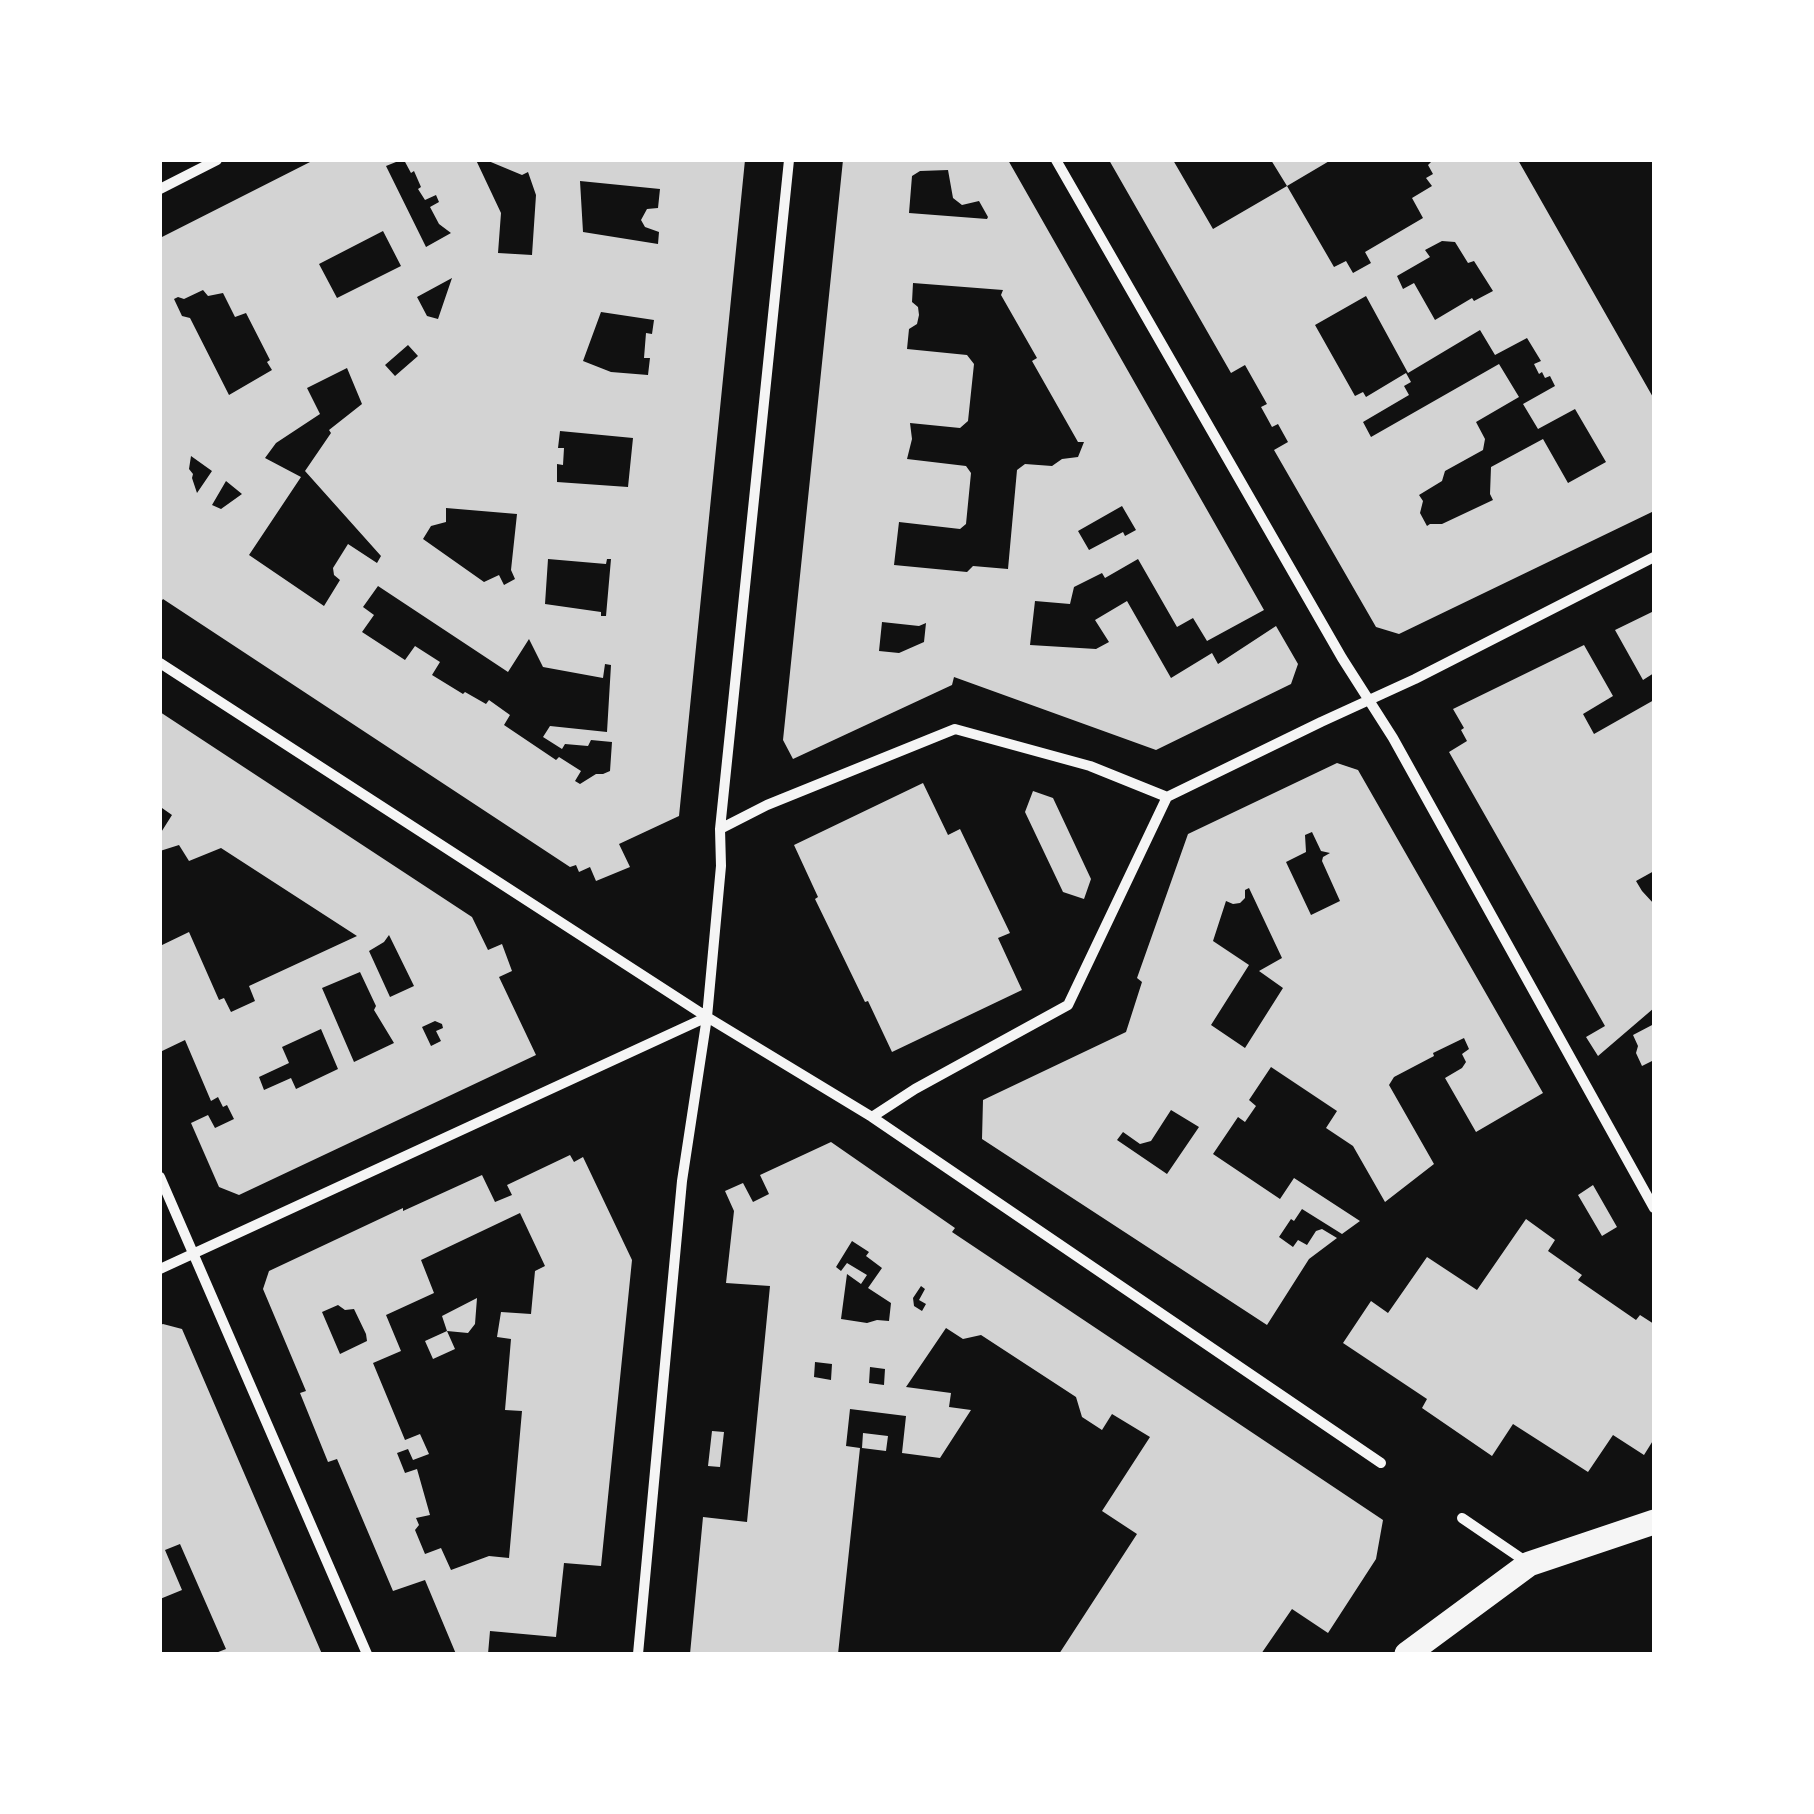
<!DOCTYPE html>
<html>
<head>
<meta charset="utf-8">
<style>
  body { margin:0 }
  #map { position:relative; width:1814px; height:1814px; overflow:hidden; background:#111; font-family:"PT Sans Narrow",sans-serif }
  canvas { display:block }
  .frame { position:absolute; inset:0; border:162px solid #fff; pointer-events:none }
</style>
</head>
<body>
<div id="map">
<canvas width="1814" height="1814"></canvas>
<div class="frame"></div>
</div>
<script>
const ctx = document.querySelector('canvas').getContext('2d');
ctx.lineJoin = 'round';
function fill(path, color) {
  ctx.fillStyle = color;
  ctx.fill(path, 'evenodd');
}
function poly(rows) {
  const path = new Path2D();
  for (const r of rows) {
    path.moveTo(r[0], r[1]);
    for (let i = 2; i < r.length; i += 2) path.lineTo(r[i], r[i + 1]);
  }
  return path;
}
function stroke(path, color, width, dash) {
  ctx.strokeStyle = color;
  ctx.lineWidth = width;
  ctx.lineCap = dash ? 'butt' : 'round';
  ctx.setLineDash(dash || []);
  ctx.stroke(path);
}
const building = poly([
  [314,160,401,160,386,166,426,247,451,233,439,224,430,207,439,202,436,195,425,200,418,189,421,187,414,171,411,173,404,160,476,160,501,213,498,253,532,255,536,195,528,172,522,175,486,160,745,160,679,816,619,844,630,867,596,881,590,867,579,872,576,865,570,867,163,599,160,603,160,238],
  [580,181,660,189,658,208,647,209,641,220,645,227,659,232,658,244,583,232],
  [383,231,401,266,337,298,319,264],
  [452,278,438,319,427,316,417,297],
  [203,290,208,296,223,293,235,317,246,313,270,360,267,362,272,370,229,395,190,318,182,316,174,299,178,297,184,299],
  [601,312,654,320,652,334,646,333,644,358,650,358,648,375,611,372,583,361],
  [408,345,418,356,395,376,385,365],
  [347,368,362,404,329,430,331,433,305,471,381,556,377,563,348,544,333,568,334,575,340,580,324,606,249,555,301,477,265,458,276,443,320,414,307,388],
  [560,431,633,438,628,487,557,482,557,464,563,465,564,448,558,448],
  [191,456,212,471,197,493,192,478,193,474,189,469],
  [226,481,242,494,221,509,212,505],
  [446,508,517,514,511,570,515,579,504,585,499,575,484,582,423,539,431,526,446,522],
  [548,559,606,564,607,559,611,559,606,616,601,616,601,612,545,604],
  [378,586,508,672,529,639,543,667,603,678,605,664,611,665,607,732,550,726,543,737,562,749,565,744,588,746,591,740,612,742,610,771,603,774,596,774,580,784,575,781,581,771,559,757,556,760,504,725,510,715,489,700,486,704,465,692,463,694,432,675,440,662,415,646,405,660,362,632,374,615,363,607],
  [843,160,1008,160,1264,610,1207,641,1193,618,1177,627,1138,559,1105,578,1102,573,1074,587,1070,604,1035,601,1030,645,1096,649,1109,642,1095,620,1127,601,1171,678,1212,653,1218,664,1276,626,1298,664,1291,684,1156,750,954,677,952,685,793,759,783,740],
  [948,170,953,198,962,205,979,201,988,217,987,219,909,213,912,176,920,171],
  [913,283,1003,290,1001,295,1037,358,1032,361,1078,442,1084,442,1078,457,1062,459,1052,466,1025,464,1017,470,1008,569,973,566,967,572,894,565,899,522,960,529,966,524,971,473,966,466,907,459,912,439,910,423,960,428,968,421,974,364,967,355,907,349,909,329,917,324,919,315,918,307,912,302],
  [1122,506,1136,530,1125,536,1123,532,1089,550,1078,531],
  [882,622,919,626,926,623,924,642,899,653,879,651],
  [1109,160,1173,160,1213,229,1287,186,1334,267,1346,261,1353,273,1371,263,1365,252,1423,218,1412,198,1432,186,1426,178,1433,174,1428,165,1433,160,1518,160,1654,399,1654,511,1399,634,1376,627,1274,450,1288,442,1278,424,1272,427,1266,416,1261,407,1267,404,1245,365,1231,373],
  [1442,241,1455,242,1468,263,1474,261,1493,291,1474,301,1472,298,1435,320,1414,283,1403,289,1397,276,1430,257,1425,250],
  [1366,296,1408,373,1480,330,1495,355,1527,338,1541,361,1534,364,1539,374,1542,372,1545,378,1550,376,1555,386,1523,404,1538,429,1575,409,1606,462,1568,483,1543,439,1491,467,1490,494,1493,500,1442,524,1430,524,1427,526,1420,513,1423,501,1419,495,1442,481,1445,471,1483,450,1485,439,1476,422,1519,397,1499,364,1371,437,1363,422,1409,395,1404,386,1411,382,1406,373,1366,397,1363,392,1355,396,1315,325],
  [1271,160,1331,160,1287,186],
  [1654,611,1654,673,1643,680,1615,630],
  [1584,645,1613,696,1583,714,1594,734,1654,700,1654,871,1636,881,1642,891,1654,904,1654,1008,1598,1056,1586,1037,1605,1026,1449,752,1467,741,1461,730,1464,728,1453,709],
  [160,712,472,917,488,950,502,944,512,971,499,977,536,1055,239,1195,219,1187,191,1123,208,1115,215,1128,234,1119,227,1105,223,1107,218,1097,211,1101,185,1040,160,1052,160,946,189,932,219,1000,224,998,231,1012,255,1001,249,986,357,936,221,848,189,861,179,845,160,851,160,834,172,815,162,808,160,811],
  [389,935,414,986,390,997,369,951,384,942],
  [360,972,376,1006,374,1010,394,1043,354,1062,322,988],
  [435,1021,442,1024,443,1028,436,1031,441,1041,431,1046,422,1027],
  [321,1029,338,1069,296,1089,291,1078,264,1090,259,1077,289,1063,282,1047],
  [1337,763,1358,770,1543,1093,1476,1132,1445,1078,1462,1068,1466,1062,1462,1054,1469,1049,1464,1038,1433,1053,1434,1056,1394,1077,1389,1085,1434,1164,1385,1202,1353,1146,1326,1128,1337,1111,1271,1067,1249,1100,1256,1106,1245,1122,1238,1117,1213,1154,1280,1199,1294,1178,1360,1221,1342,1234,1302,1209,1294,1221,1291,1219,1279,1237,1293,1247,1298,1240,1307,1245,1316,1231,1322,1229,1337,1238,1309,1259,1267,1325,982,1139,983,1100,1126,1032,1142,982,1137,978,1188,834],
  [1312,832,1321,851,1330,853,1323,857,1322,861,1340,901,1311,915,1286,862,1306,852,1305,835],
  [1249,888,1282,958,1259,971,1283,988,1245,1048,1211,1025,1249,965,1213,941,1226,901,1233,904,1240,903,1245,898,1245,890],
  [1171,1110,1199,1127,1167,1174,1117,1140,1123,1132,1140,1144,1151,1141],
  [923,783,948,835,960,829,1010,933,998,938,1022,990,892,1052,868,1001,865,1002,815,899,818,897,794,845],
  [1033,791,1053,798,1091,879,1084,899,1063,892,1025,812],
  [1654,1024,1654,1060,1642,1066,1636,1053,1638,1046,1633,1035],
  [831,1142,955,1228,952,1232,1383,1520,1376,1559,1328,1633,1292,1609,1261,1654,1059,1654,1137,1534,1102,1511,1150,1437,1112,1414,1102,1430,1082,1417,1076,1397,981,1335,963,1339,946,1328,906,1387,951,1393,949,1407,971,1410,940,1458,902,1453,906,1416,850,1409,846,1446,860,1448,838,1654,690,1654,703,1517,747,1522,770,1286,726,1283,734,1211,725,1191,743,1183,753,1202,769,1194,760,1175],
  [852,1241,869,1252,866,1256,882,1268,868,1288,891,1303,889,1321,877,1320,867,1323,841,1319,847,1274,861,1284,867,1275,847,1263,841,1271,836,1267],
  [921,1286,925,1289,919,1300,926,1304,922,1311,914,1306,913,1298],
  [815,1362,832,1364,831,1380,814,1377],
  [870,1367,885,1369,884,1385,869,1383],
  [570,1155,574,1162,583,1157,632,1260,601,1566,564,1563,556,1637,490,1631,488,1654,456,1654,425,1580,393,1591,337,1459,328,1462,300,1393,306,1391,263,1289,269,1271,403,1208,403,1211,482,1175,495,1202,512,1195,507,1185],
  [520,1213,545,1266,535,1271,531,1314,501,1312,497,1337,511,1339,505,1410,522,1411,509,1558,489,1556,451,1570,441,1548,425,1554,415,1530,419,1525,416,1518,430,1515,417,1469,405,1473,397,1453,408,1449,413,1460,429,1454,420,1434,405,1440,373,1363,401,1351,386,1315,434,1293,421,1260],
  [338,1305,345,1310,354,1309,366,1334,367,1341,340,1354,322,1312],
  [1593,1185,1617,1227,1602,1236,1578,1195],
  [1526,1219,1555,1240,1548,1251,1582,1275,1578,1280,1636,1320,1640,1315,1654,1324,1654,1439,1644,1455,1613,1435,1588,1472,1513,1424,1492,1456,1422,1408,1427,1399,1343,1343,1371,1301,1388,1313,1427,1257,1477,1290],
  [477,1298,475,1324,468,1333,447,1331,455,1349,433,1359,425,1341,447,1331,442,1316],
  [163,1324,182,1329,322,1654,213,1654,226,1649,180,1544,165,1550,182,1590,160,1599,160,1325],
  [712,1431,724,1432,720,1467,708,1466],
  [863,1433,888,1436,886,1451,862,1448]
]);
const minor = poly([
  [1056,160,1342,658,1393,738,1654,1208],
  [160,189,217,160],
  [160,663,707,1017,872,1117,1381,1463],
  [720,829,767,805,955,729,1090,766,1167,797],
  [872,1117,915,1089,1068,1005,1167,797,1321,722,1415,679,1654,557],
  [160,1177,367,1654],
  [160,1269,707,1017],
  [1462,1518,1528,1563],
  [638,1654,682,1181,707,1017,721,866,720,829,789,160]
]);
const primary = poly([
  [1407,1654,1529,1564,1654,1522]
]);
fill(building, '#d3d3d3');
stroke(minor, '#f5f5f5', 10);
stroke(primary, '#f5f5f5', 25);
</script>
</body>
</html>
